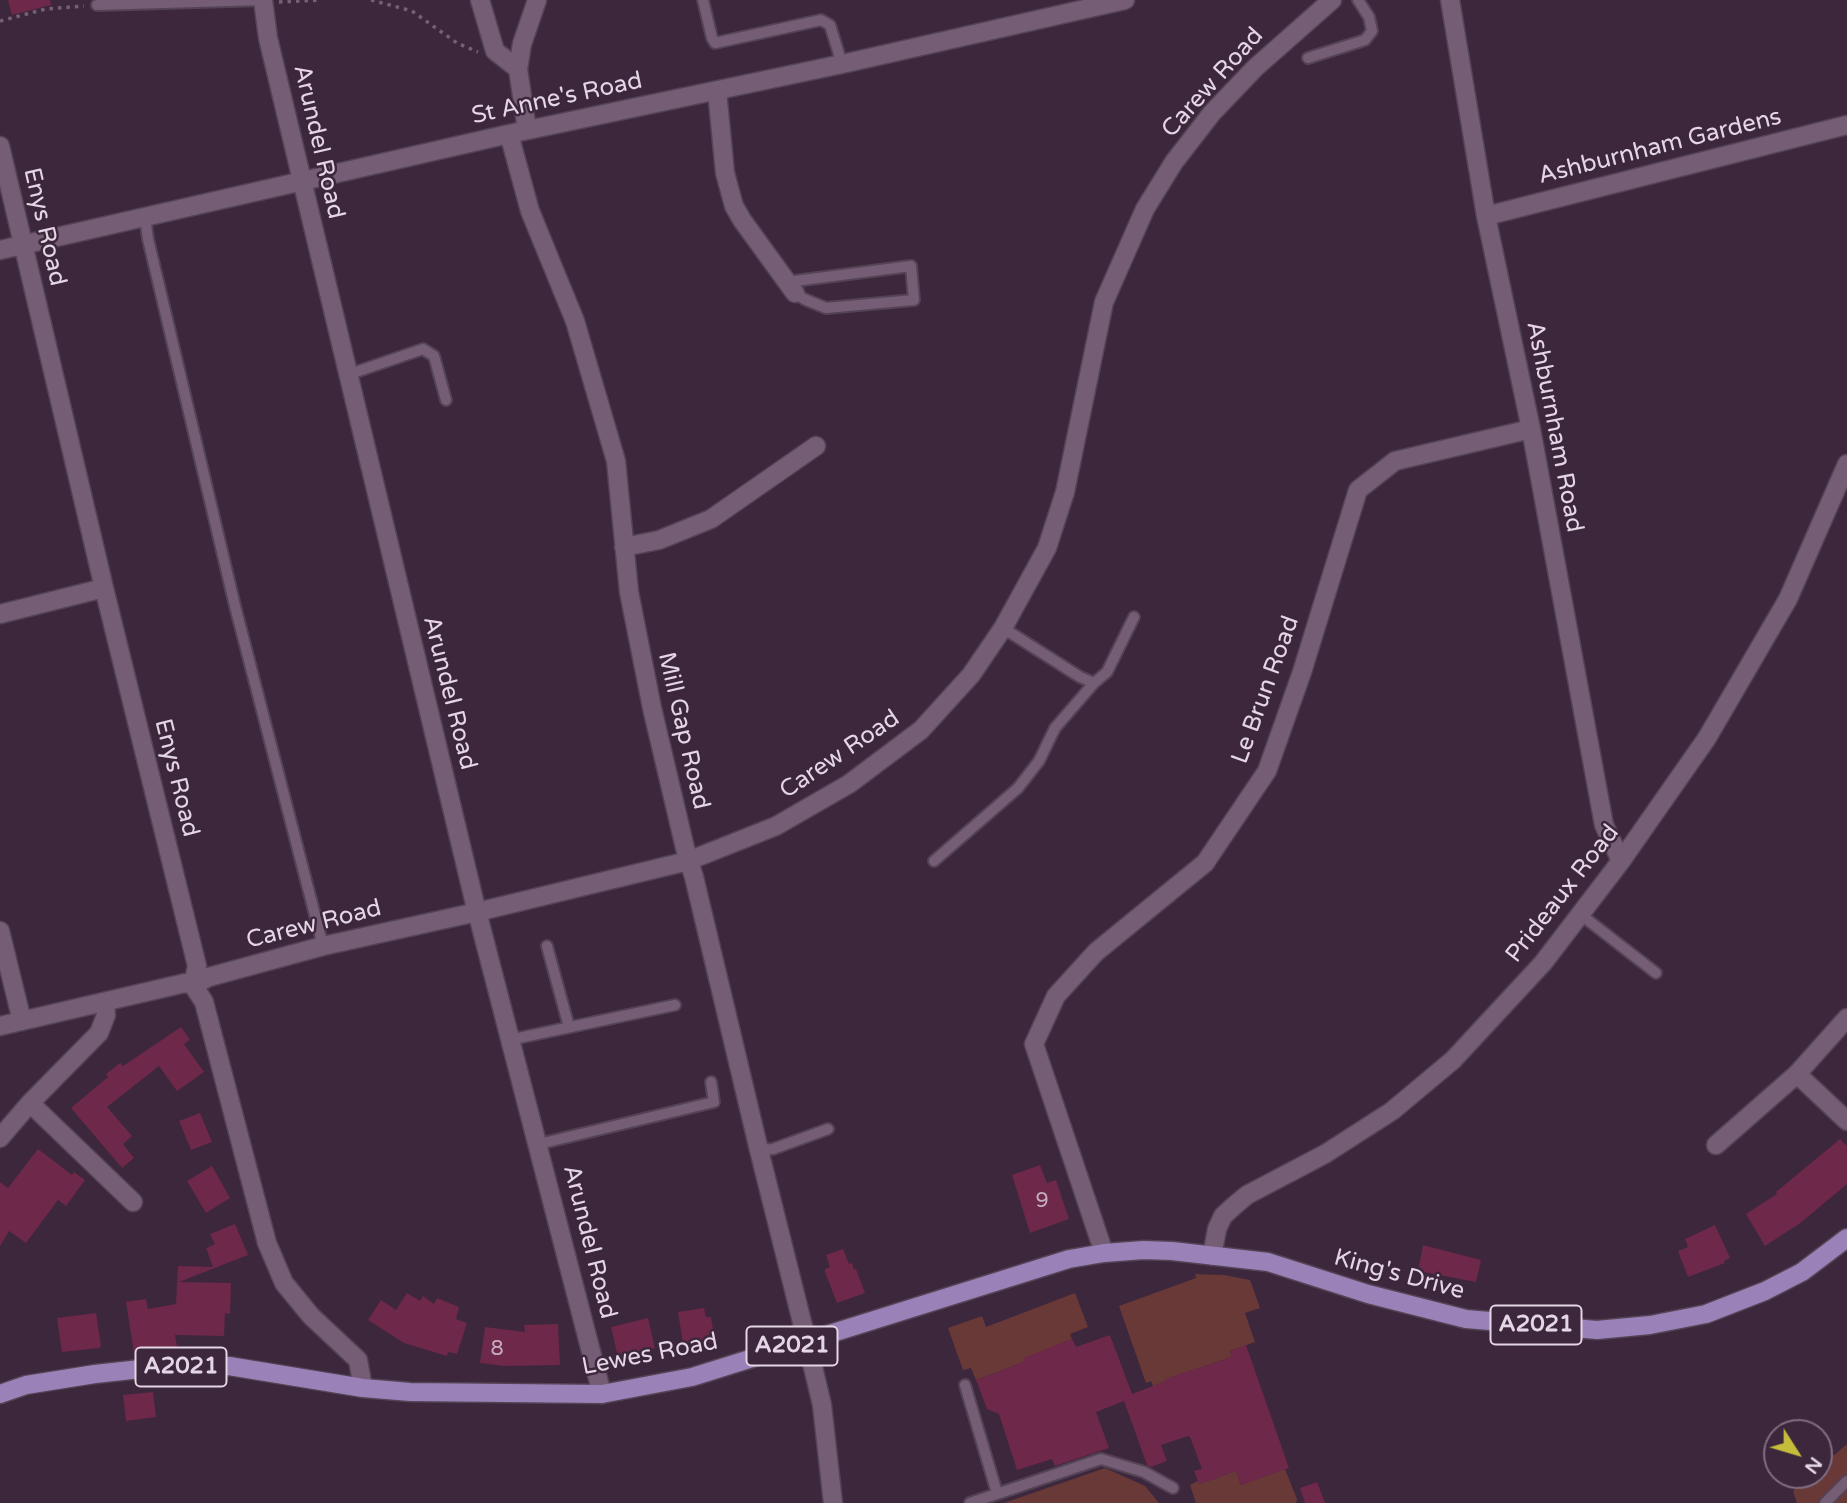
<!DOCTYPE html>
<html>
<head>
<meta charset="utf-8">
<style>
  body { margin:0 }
  #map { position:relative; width:1847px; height:1503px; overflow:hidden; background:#3c273c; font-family:"Varela Round",sans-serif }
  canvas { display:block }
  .north { position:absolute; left:1763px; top:1419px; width:70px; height:70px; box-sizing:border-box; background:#3c273c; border:2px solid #7f6d7f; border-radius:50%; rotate:127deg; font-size:19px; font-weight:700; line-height:28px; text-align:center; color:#e4d6e4 }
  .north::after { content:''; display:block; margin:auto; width:24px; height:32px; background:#c6bc3c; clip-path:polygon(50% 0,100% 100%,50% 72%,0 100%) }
</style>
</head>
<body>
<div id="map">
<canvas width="1847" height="1503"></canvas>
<div class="north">N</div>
</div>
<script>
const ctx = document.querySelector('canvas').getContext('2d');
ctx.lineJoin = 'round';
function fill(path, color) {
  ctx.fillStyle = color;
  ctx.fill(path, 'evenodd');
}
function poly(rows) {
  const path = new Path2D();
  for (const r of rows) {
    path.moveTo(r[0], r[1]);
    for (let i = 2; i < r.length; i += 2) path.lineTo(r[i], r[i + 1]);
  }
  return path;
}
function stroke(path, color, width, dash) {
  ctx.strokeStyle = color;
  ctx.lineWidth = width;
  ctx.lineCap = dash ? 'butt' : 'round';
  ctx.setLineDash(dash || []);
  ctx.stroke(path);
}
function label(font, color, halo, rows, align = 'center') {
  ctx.font = font + ' "Varela Round",sans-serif';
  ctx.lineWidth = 5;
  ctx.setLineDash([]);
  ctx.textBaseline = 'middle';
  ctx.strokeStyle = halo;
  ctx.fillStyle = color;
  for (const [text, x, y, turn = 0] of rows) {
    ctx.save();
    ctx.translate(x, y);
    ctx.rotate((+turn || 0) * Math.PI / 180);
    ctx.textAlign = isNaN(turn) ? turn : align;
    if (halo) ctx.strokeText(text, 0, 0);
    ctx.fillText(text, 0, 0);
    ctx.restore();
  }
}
const green = poly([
  [1195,1274,1224,1275,1250,1280,1260,1308,1245,1313,1255,1342,1230,1351,1232,1357,1166,1379,1166,1381,1153,1386,1151,1381,1146,1383,1119,1306,1196,1278],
  [1075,1293,1088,1327,1070,1334,1072,1339,1024,1362,976,1380,971,1368,963,1370,948,1328,982,1316,986,1327],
  [1847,1444,1847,1503,1797,1503,1793,1491,1811,1475,1819,1475,1819,1468],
  [1105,1468,1145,1486,1159,1503,1004,1503],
  [1285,1469,1297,1499,1296,1503,1196,1503,1190,1485,1198,1481,1199,1484,1236,1471,1241,1485]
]);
const building = poly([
  [8,0,50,0,51,5,12,15],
  [181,1027,190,1040,184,1044,204,1072,177,1091,159,1066,107,1107,132,1136,123,1144,134,1158,122,1168,71,1108,108,1077,106,1074,120,1063,123,1066],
  [200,1113,212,1142,191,1150,179,1121],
  [1840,1139,1847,1146,1847,1184,1799,1224,1765,1246,1746,1214,1777,1194,1776,1192],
  [38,1149,72,1175,74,1172,85,1180,66,1206,58,1200,26,1243,9,1231,0,1246,0,1182,8,1188],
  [1040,1165,1047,1183,1056,1180,1069,1219,1030,1233,1012,1175],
  [212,1166,230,1198,206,1213,187,1181],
  [235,1224,248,1255,179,1282,231,1283,230,1314,225,1313,224,1336,175,1335,177,1346,134,1353,126,1302,146,1299,148,1309,176,1304,178,1266,213,1267,206,1248,215,1244,210,1234],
  [1715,1225,1730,1258,1724,1261,1725,1263,1688,1277,1678,1251,1688,1247,1685,1239],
  [1423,1245,1481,1260,1476,1282,1418,1271],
  [843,1249,849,1264,852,1263,854,1270,856,1269,865,1293,837,1303,825,1272,825,1269,830,1267,826,1255],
  [407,1293,420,1301,423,1296,434,1304,437,1298,459,1307,456,1319,467,1323,457,1354,448,1352,447,1356,404,1343,368,1320,381,1300,396,1310],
  [704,1308,706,1317,711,1317,714,1336,712,1337,712,1342,684,1349,678,1312],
  [96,1313,101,1346,99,1348,62,1352,57,1318],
  [648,1318,655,1348,618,1357,611,1327],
  [558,1324,560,1365,504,1366,480,1363,485,1327,525,1332,524,1325],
  [1110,1335,1132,1394,1166,1381,1165,1379,1232,1357,1230,1351,1246,1345,1289,1468,1241,1485,1236,1471,1199,1484,1194,1471,1202,1469,1190,1437,1188,1436,1161,1445,1167,1461,1151,1467,1147,1465,1124,1401,1096,1412,1109,1448,1055,1466,1052,1459,1017,1470,999,1414,987,1409,976,1380,1024,1362,1023,1358,1072,1339,1076,1347],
  [153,1392,156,1417,126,1421,123,1395],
  [1317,1482,1325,1503,1305,1503,1300,1488]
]);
const path = poly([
  [371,0,412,11,457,43,478,52],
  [279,2,321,0],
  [0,21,46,9,84,6]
]);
const service = poly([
  [703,0,712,38,715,43,821,20,830,25,842,64],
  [97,5,263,0],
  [1308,58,1365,40,1372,31,1369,17,1358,0],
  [145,217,148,239,235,606,323,946],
  [787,282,911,266,914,300,826,308,804,299,795,293],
  [347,375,423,349,434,356,446,400],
  [1003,628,1080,677,1094,683,1107,672,1134,617],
  [934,861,1018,788,1039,761,1055,728,1094,683],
  [1580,914,1656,973],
  [547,946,569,1027],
  [509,1040,675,1005],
  [539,1144,714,1102,711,1082],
  [759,1150,773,1149,828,1129],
  [965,1385,997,1493],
  [970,1503,1101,1459,1144,1472,1173,1488],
  [1825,1503,1847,1481]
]);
const minor = poly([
  [263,0,268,38,474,900,602,1394],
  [480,0,495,51,518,69],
  [1450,0,1486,216,1531,429,1604,825,1621,861],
  [717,91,725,173,734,206,742,220,795,293],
  [527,130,518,69,522,44,537,0],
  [509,134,530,211,575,321,616,461,629,592,652,708,685,848,694,877,759,1150,807,1342,822,1405,833,1503],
  [0,146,104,588,197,966,193,985,204,1002,267,1243,284,1283,311,1316,358,1360,363,1388],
  [1486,216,1847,125],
  [0,250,509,134,842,64,1125,0],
  [624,547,659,540,711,519,816,446],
  [0,614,104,588],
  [0,931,22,1021],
  [0,1026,185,983,193,985,209,977,323,946,477,912,688,861,776,826,849,784,921,730,971,675,1003,628,1047,548,1065,492,1104,302,1145,209,1174,162,1212,113,1255,68,1332,0],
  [1797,1074,1847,1121],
  [30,1103,133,1202],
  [0,1138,30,1103,99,1033,106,1015,105,1002],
  [1716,1145,1797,1074,1847,1018],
  [1104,1253,1034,1044,1056,996,1096,952,1205,863,1267,771,1302,672,1358,490,1395,461,1531,429],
  [1212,1256,1217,1229,1223,1216,1235,1205,1247,1195,1325,1154,1392,1111,1453,1060,1543,963,1621,861,1707,738,1788,599,1847,464]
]);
const primary = poly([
  [0,1394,26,1385,95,1374,159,1367,229,1366,363,1388,410,1392,602,1394,692,1377,1069,1259,1104,1253,1144,1250,1172,1251,1268,1262,1368,1294,1466,1319,1597,1330,1650,1325,1706,1314,1765,1291,1802,1272,1847,1238]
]);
const numberNames = [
  ["9",1042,1201],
  ["8",497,1349]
];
const shields = [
  [1536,1325,91],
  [792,1346,91],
  [181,1367,91]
];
const shieldNames = [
  ["A2021",1536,1325],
  ["A2021",792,1346],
  ["A2021",181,1367]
];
const streetNames = [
  ["Carew Road",1213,83,-48],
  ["St Anne's Road",557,99,-12],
  ["Arundel Road",318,142,77],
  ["Ashburnham Gardens",1660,147,-14],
  ["Enys Road",44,227,77],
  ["Ashburnham Road",1554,427,79],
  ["Le Brun Road",1266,690,-70],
  ["Arundel Road",449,693,76],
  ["Mill Gap Road",683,731,77],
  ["Carew Road",840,755,-34],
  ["Enys Road",176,778,76],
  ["Prideaux Road",1563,894,-52],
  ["Carew Road",314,925,-14],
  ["Arundel Road",589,1242,76],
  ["King's Drive",1399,1275,15],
  ["Lewes Road",650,1355,-11]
];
fill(green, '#693938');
fill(building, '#6e2849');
stroke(service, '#544355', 14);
stroke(minor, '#544355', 21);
stroke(primary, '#544355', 21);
stroke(path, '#746174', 3.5, [3.5, 5]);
stroke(service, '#755d76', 10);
stroke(minor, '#755d76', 18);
stroke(primary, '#9a82b9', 18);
label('21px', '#c6aabd', null, numberNames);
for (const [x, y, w] of shields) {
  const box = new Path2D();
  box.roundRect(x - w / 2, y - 19.5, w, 39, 5);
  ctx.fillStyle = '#3c273c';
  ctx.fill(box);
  stroke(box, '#e4d6e4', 2);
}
label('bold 23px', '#e4d6e4', null, shieldNames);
label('24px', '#e4d6e4', '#3c273c', streetNames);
</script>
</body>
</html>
